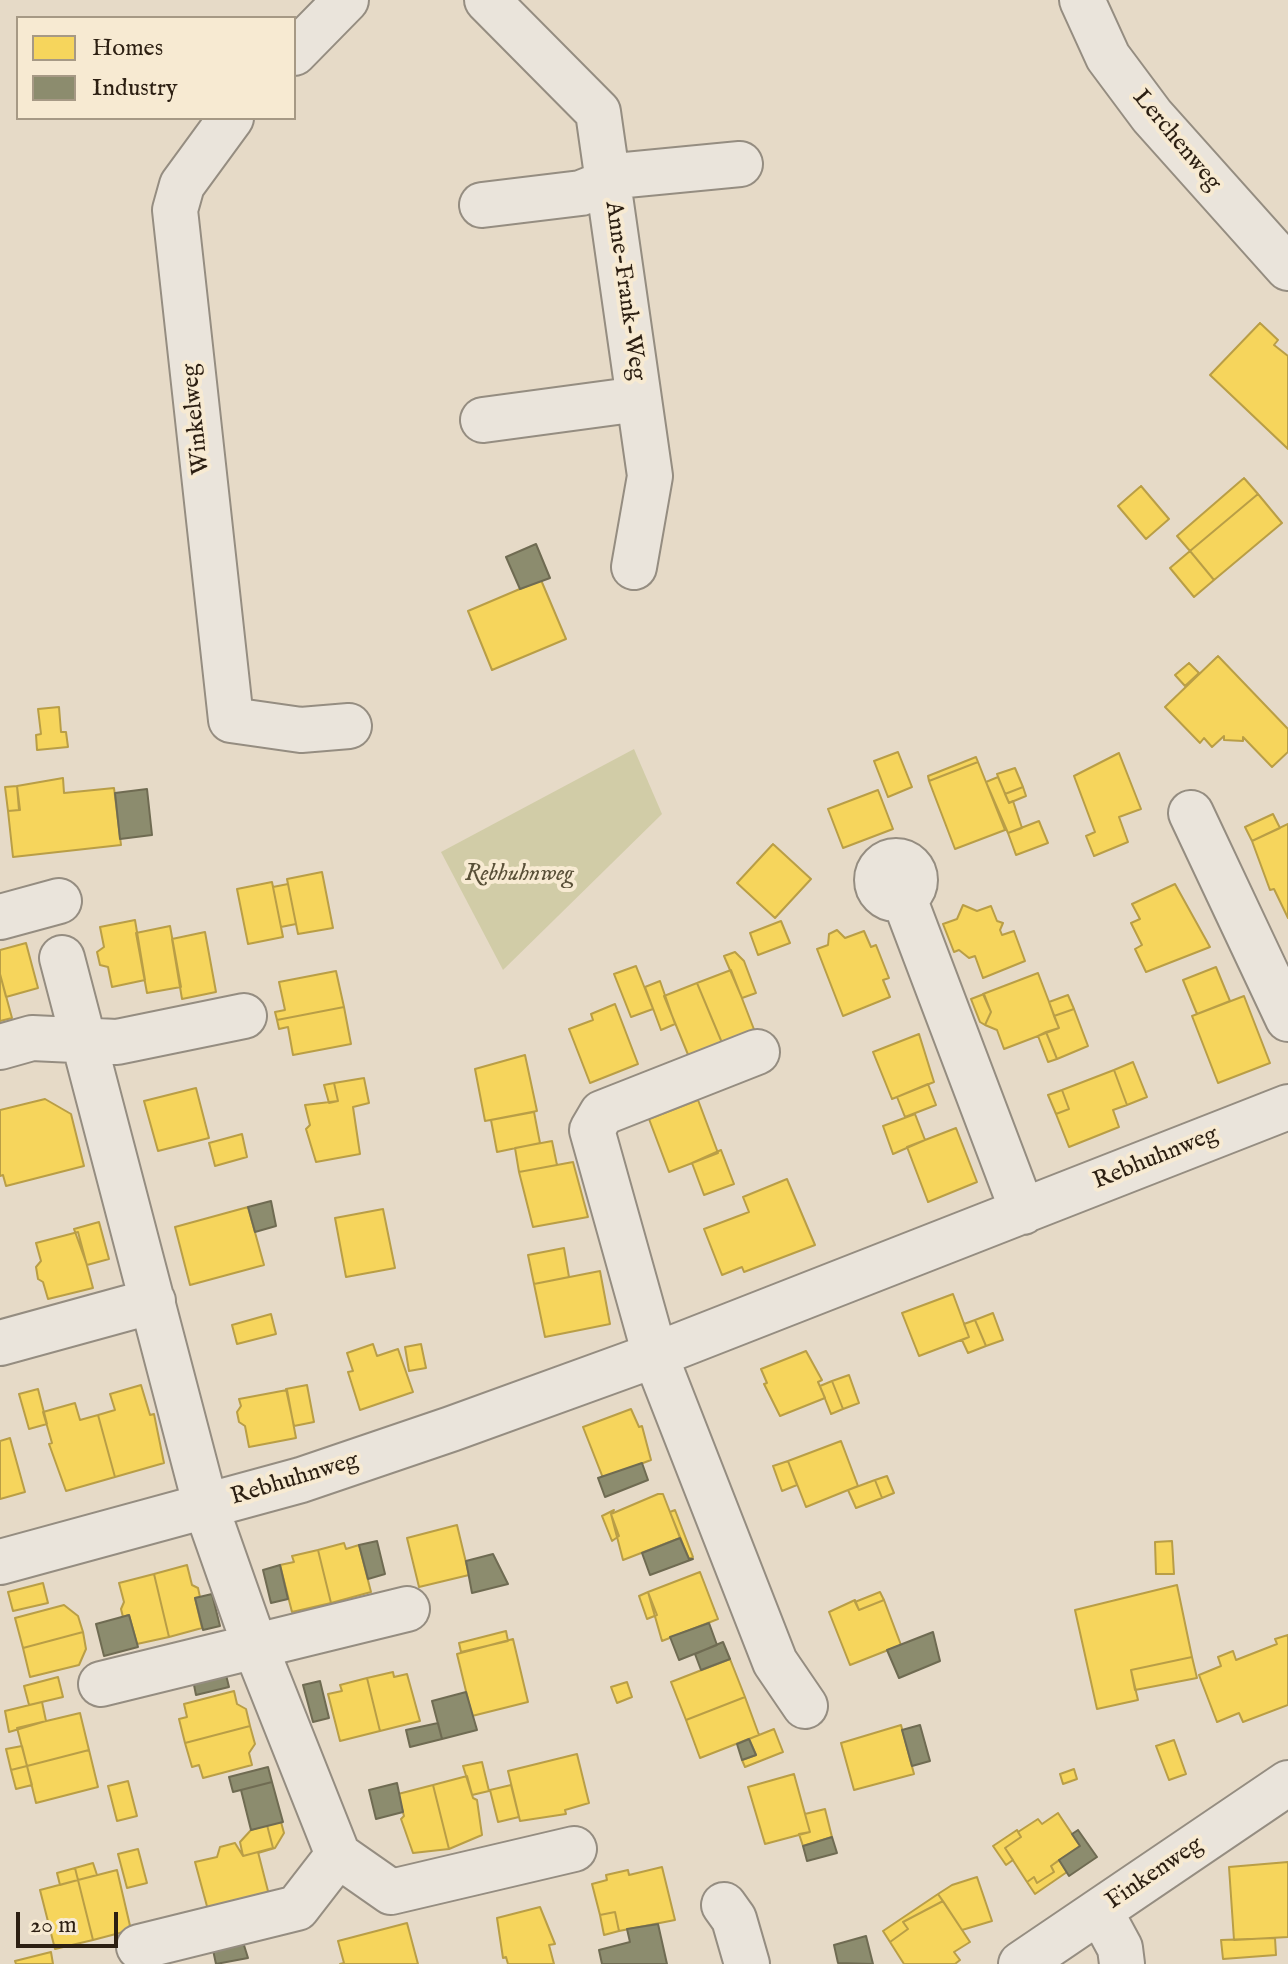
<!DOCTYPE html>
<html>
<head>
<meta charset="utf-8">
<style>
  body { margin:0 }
  #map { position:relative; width:1288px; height:1964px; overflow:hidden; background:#e6dac7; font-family:"IM FELL English",serif }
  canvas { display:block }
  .legend { position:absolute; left:16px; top:16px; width:280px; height:104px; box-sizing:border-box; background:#f7ead2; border:2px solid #a69985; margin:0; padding:10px 14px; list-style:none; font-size:24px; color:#2c1f12 }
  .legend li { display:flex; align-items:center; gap:16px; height:40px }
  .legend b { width:40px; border:2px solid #a69985 }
  .scale { position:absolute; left:16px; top:1912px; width:102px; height:36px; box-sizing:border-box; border:4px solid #2c1f12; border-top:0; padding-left:10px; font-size:24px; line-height:28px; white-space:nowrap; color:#2c1f12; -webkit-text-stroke:6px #f7ead2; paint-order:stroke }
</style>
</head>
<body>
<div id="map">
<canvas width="1288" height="1964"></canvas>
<ul class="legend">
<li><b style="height:22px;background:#f6d55c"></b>Homes</li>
<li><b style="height:22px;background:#8c8c6e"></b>Industry</li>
</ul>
<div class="scale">20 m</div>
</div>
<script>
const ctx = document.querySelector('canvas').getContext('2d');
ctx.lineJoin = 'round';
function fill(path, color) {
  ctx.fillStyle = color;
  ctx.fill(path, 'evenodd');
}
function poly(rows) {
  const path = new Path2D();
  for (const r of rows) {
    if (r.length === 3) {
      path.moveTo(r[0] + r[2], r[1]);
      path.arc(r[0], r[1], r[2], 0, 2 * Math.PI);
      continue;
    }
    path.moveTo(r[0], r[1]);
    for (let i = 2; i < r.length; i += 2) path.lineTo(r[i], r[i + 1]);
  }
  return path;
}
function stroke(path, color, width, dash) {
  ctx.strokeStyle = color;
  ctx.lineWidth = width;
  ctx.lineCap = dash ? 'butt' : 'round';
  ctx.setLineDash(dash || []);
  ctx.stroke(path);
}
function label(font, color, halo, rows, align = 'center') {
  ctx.font = font + ' "IM FELL English",serif';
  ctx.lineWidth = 8;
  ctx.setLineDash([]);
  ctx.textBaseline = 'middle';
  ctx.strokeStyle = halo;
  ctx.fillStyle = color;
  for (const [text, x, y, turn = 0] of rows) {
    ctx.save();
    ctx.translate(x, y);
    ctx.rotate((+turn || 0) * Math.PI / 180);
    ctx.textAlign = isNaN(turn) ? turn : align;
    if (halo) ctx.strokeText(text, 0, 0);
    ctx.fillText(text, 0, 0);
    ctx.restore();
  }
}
const green = poly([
  [634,749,662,814,503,970,441,852]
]);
const homes = poly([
  [1260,323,1278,340,1274,345,1288,356,1288,449,1210,375,1260,323],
  [1244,478,1258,494,1190,551,1177,536,1244,478],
  [1141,486,1169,519,1146,539,1118,506,1141,486],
  [1258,494,1282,523,1214,580,1190,551,1258,494],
  [1190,551,1214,580,1194,597,1170,568,1190,551],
  [541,580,566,639,492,670,468,611,541,580],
  [1218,656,1288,729,1288,752,1272,767,1243,737,1243,741,1224,740,1224,736,1212,747,1204,738,1200,743,1165,707,1218,656],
  [1189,663,1199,673,1185,686,1175,675,1189,663],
  [59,707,61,732,66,732,68,747,37,750,36,735,41,734,38,709,59,707],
  [898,752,912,787,888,797,874,761,898,752],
  [1119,753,1141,809,1119,817,1128,842,1094,856,1086,836,1095,832,1074,776,1119,753],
  [976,757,978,762,929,781,928,776,976,757],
  [978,762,1005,830,955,849,929,781,978,762],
  [1015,768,1023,787,1005,794,997,774,1015,768],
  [998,777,1009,803,1013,801,1022,828,1008,833,986,782,998,777],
  [63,778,64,793,114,788,121,845,13,857,8,811,20,810,17,786,63,778],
  [17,786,19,810,8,811,5,787,17,786],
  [1023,787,1026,796,1009,803,1005,794,1023,787],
  [878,790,893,829,843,848,828,809,878,790],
  [1273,814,1280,828,1252,841,1245,827,1273,814],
  [1039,821,1048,843,1016,855,1008,833,1039,821],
  [1288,824,1288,918,1274,889,1270,890,1252,841,1288,824],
  [773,844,811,879,775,918,737,883,773,844],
  [322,872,333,928,298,934,287,879,322,872],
  [272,882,283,937,248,944,237,889,272,882],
  [288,884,296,924,281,927,273,887,288,884],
  [1175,884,1210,947,1146,972,1135,949,1142,945,1131,923,1140,919,1132,904,1175,884],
  [963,905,977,911,991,906,997,921,1003,923,1000,930,1002,935,1014,931,1025,961,983,978,975,956,969,958,959,950,954,952,943,924,957,919,963,905],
  [135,920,145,980,112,987,108,967,100,965,97,952,104,947,100,927,135,920],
  [781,921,790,943,758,955,750,933,781,921],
  [170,926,181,987,147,993,136,933,170,926],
  [837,930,845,938,864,931,871,947,876,945,889,978,883,980,890,997,843,1016,817,949,828,945,829,934,837,930],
  [205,932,216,992,182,999,172,939,205,932],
  [26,943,38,988,6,997,0,974,0,950,26,943],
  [735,952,744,961,756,993,742,998,724,956,735,952],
  [636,966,653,1009,631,1017,614,974,636,966],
  [1216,967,1230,1001,1197,1014,1183,980,1216,967],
  [731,970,755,1032,725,1050,697,983,731,970],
  [336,971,344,1007,277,1020,275,1012,285,1010,279,982,336,971],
  [1038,973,1059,1028,1004,1049,997,1030,985,1025,991,1012,983,994,1038,973],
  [0,974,12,1018,0,1021,0,974],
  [660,981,675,1024,661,1030,645,987,660,981],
  [697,983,725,1050,689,1057,664,996,697,983],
  [984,994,991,1012,985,1025,980,1022,971,999,984,994],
  [1068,995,1074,1009,1054,1016,1049,1002,1068,995],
  [1244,996,1270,1063,1218,1083,1192,1016,1244,996],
  [615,1004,638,1064,590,1083,569,1029,593,1020,591,1014,615,1004],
  [344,1007,351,1044,293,1055,288,1027,279,1029,277,1020,344,1007],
  [1074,1009,1088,1046,1057,1059,1046,1032,1059,1028,1054,1016,1074,1009],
  [1046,1032,1057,1059,1048,1062,1038,1036,1046,1032],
  [919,1034,934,1082,892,1099,873,1052,919,1034],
  [525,1055,537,1111,485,1121,475,1069,525,1055],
  [1133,1062,1147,1097,1127,1105,1114,1070,1133,1062],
  [1114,1070,1127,1105,1113,1110,1119,1127,1069,1147,1056,1114,1069,1109,1062,1090,1114,1070],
  [364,1078,369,1103,353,1107,360,1154,316,1162,306,1129,310,1125,305,1105,338,1101,334,1083,364,1078],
  [334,1083,338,1101,329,1103,324,1085,334,1083],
  [928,1084,936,1105,905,1117,897,1097,928,1084],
  [196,1088,209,1138,158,1151,144,1101,196,1088],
  [1062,1090,1069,1109,1056,1114,1048,1095,1062,1090],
  [45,1099,71,1114,84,1166,6,1186,3,1175,0,1176,0,1110,45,1099],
  [698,1100,718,1153,669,1172,649,1119,698,1100],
  [534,1112,540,1143,497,1152,491,1120,534,1112],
  [915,1114,925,1140,893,1154,883,1126,915,1114],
  [956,1128,977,1182,928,1202,907,1147,956,1128],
  [242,1134,247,1157,215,1166,209,1143,242,1134],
  [552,1141,557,1165,519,1172,515,1148,552,1141],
  [721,1150,734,1184,704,1195,692,1163,721,1150],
  [573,1162,588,1217,533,1227,519,1172,573,1162],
  [787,1179,815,1245,744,1272,742,1267,722,1275,704,1229,749,1212,743,1197,787,1179],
  [248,1207,264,1265,190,1285,175,1227,248,1207],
  [383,1209,395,1268,346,1277,335,1218,383,1209],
  [99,1222,109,1259,87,1265,74,1229,99,1222],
  [78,1232,93,1288,48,1299,43,1282,38,1279,36,1267,41,1261,36,1243,78,1232],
  [564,1248,569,1277,534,1284,528,1255,564,1248],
  [600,1271,610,1324,545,1337,534,1284,600,1271],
  [953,1294,969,1337,919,1356,902,1313,953,1294],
  [993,1313,1003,1340,986,1346,975,1320,993,1313],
  [271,1314,276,1334,237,1344,232,1325,271,1314],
  [975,1320,986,1346,968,1353,962,1340,969,1337,964,1324,975,1320],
  [373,1344,377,1356,398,1349,413,1392,360,1410,348,1372,353,1371,347,1353,373,1344],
  [421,1344,426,1368,409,1371,405,1347,421,1344],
  [806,1351,822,1380,818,1382,825,1398,780,1416,764,1384,767,1383,761,1369,806,1351],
  [849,1375,859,1403,843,1409,832,1381,849,1375],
  [832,1381,843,1409,831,1414,820,1386,832,1381],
  [141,1385,150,1415,154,1414,164,1463,115,1477,98,1415,115,1410,110,1394,141,1385],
  [307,1385,314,1422,294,1426,286,1389,307,1385],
  [38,1389,47,1424,29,1429,19,1394,38,1389],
  [287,1390,296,1438,249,1447,245,1426,239,1422,237,1412,241,1406,239,1399,287,1390],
  [75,1403,80,1420,98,1415,115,1477,66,1491,49,1444,52,1443,43,1412,75,1403],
  [631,1409,639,1427,642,1426,651,1460,603,1478,583,1427,631,1409],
  [10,1438,25,1492,0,1499,0,1441,10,1438],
  [841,1441,858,1486,806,1507,788,1461,841,1441],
  [788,1461,797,1485,782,1491,773,1466,788,1461],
  [887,1476,894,1493,882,1498,875,1480,887,1476],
  [875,1480,882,1498,856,1508,848,1490,875,1480],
  [658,1494,663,1494,680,1538,623,1560,611,1514,658,1494],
  [614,1510,611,1514,619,1536,612,1541,602,1516,614,1510],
  [675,1510,693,1557,689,1559,670,1512,675,1510],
  [457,1525,469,1575,419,1587,407,1538,457,1525],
  [1172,1541,1174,1574,1156,1574,1155,1542,1172,1541],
  [344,1543,346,1549,359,1545,371,1592,331,1603,318,1550,344,1543],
  [318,1550,331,1603,292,1612,280,1565,294,1562,292,1556,318,1550],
  [187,1565,192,1585,198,1588,200,1597,195,1598,202,1628,169,1637,154,1574,187,1565],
  [700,1572,718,1619,662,1641,648,1592,700,1572],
  [154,1574,169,1637,137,1644,129,1615,123,1617,121,1609,124,1602,119,1583,154,1574],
  [43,1583,48,1603,13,1611,8,1592,43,1583],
  [1177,1585,1192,1657,1131,1670,1138,1700,1097,1709,1075,1610,1177,1585],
  [648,1592,657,1615,647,1619,639,1596,648,1592],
  [880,1592,884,1600,859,1610,855,1602,880,1592],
  [855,1600,859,1610,884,1600,901,1645,850,1665,829,1612,855,1600],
  [64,1605,78,1616,83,1632,23,1648,15,1618,64,1605],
  [506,1631,508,1641,461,1652,459,1643,506,1631],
  [83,1632,86,1649,79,1665,30,1677,23,1648,83,1632],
  [1288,1635,1288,1705,1243,1722,1239,1713,1217,1722,1199,1675,1221,1666,1218,1657,1233,1651,1236,1660,1277,1644,1275,1639,1288,1635],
  [513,1639,528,1702,472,1716,457,1654,513,1639],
  [1192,1657,1197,1678,1135,1690,1131,1670,1192,1657],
  [730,1659,745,1697,686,1720,671,1682,730,1659],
  [393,1672,394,1677,407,1674,420,1721,380,1731,367,1678,393,1672],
  [58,1677,63,1697,29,1705,24,1686,58,1677],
  [367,1678,380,1731,340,1741,328,1694,342,1691,340,1685,367,1678],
  [627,1682,632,1697,617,1703,611,1687,627,1682],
  [234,1691,237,1704,246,1709,250,1726,185,1743,179,1719,187,1717,184,1704,234,1691],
  [745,1697,759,1735,700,1758,686,1720,745,1697],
  [42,1702,46,1721,9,1732,5,1711,42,1702],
  [80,1713,89,1750,27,1766,17,1728,80,1713],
  [901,1725,914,1774,854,1790,841,1743,901,1725],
  [250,1726,255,1744,249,1753,252,1765,203,1778,199,1765,192,1767,185,1743,250,1726],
  [774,1729,783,1752,745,1767,742,1760,756,1755,749,1739,774,1729],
  [1174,1740,1186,1774,1169,1780,1156,1746,1174,1740],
  [22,1746,27,1766,11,1770,6,1749,22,1746],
  [89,1750,98,1787,36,1803,27,1766,89,1750],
  [577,1754,589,1803,565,1810,566,1814,520,1821,508,1771,577,1754],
  [482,1762,489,1791,472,1795,463,1766,482,1762],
  [27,1766,32,1785,16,1789,11,1770,27,1766],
  [1074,1769,1077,1779,1063,1784,1060,1774,1074,1769],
  [794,1774,810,1832,765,1844,748,1787,794,1774],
  [467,1776,473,1798,477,1800,482,1835,449,1849,433,1785,467,1776],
  [128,1781,137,1816,117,1821,108,1786,128,1781],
  [433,1785,449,1849,413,1853,401,1819,404,1816,398,1794,433,1785],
  [511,1785,519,1817,498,1822,490,1790,511,1785],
  [825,1809,832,1837,803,1846,799,1834,810,1832,805,1814,825,1809],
  [1058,1813,1080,1846,1051,1866,1054,1872,1037,1883,1034,1877,1027,1882,1005,1848,1021,1837,1018,1832,1038,1819,1042,1824,1058,1813],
  [281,1822,284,1833,275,1848,258,1853,273,1848,267,1825,281,1822],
  [267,1825,273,1848,243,1856,240,1842,251,1830,267,1825],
  [1017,1830,1021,1837,1005,1848,1013,1860,1006,1865,993,1846,1017,1830],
  [235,1843,243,1856,258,1852,269,1895,208,1910,195,1862,217,1857,220,1847,235,1843],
  [138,1849,147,1883,127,1888,118,1854,138,1849],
  [1059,1860,1067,1872,1035,1894,1027,1882,1034,1877,1037,1883,1054,1872,1051,1866,1059,1860],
  [1288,1862,1288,1937,1234,1940,1229,1867,1288,1862],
  [93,1863,97,1875,78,1880,75,1868,93,1863],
  [662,1867,675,1920,619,1931,615,1912,600,1915,592,1884,607,1880,606,1875,628,1870,629,1875,662,1867],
  [75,1868,78,1880,60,1885,57,1873,75,1868],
  [117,1870,131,1930,93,1940,78,1880,117,1870],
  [977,1877,992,1921,962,1930,938,1894,952,1885,977,1877],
  [78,1880,93,1940,55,1949,40,1890,78,1880],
  [938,1894,943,1901,903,1922,908,1929,890,1942,883,1931,938,1894],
  [943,1901,970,1942,954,1952,960,1960,955,1964,904,1964,890,1942,908,1929,903,1922,943,1901],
  [540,1907,555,1944,549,1945,554,1964,508,1964,506,1957,503,1958,497,1918,540,1907],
  [615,1912,619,1931,604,1935,600,1915,615,1912],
  [407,1923,418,1964,340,1964,344,1963,338,1941,407,1923],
  [1275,1938,1276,1955,1223,1959,1221,1940,1275,1938],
  [51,1952,53,1964,16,1964,15,1961,51,1952]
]);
const industry = poly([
  [536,544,550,578,520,589,506,557,536,544],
  [147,789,152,835,120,839,115,793,147,789],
  [271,1201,276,1226,255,1232,248,1207,271,1201],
  [642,1463,648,1480,605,1497,598,1478,642,1463],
  [680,1538,689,1559,693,1559,650,1575,642,1553,680,1538],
  [377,1541,385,1574,368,1579,359,1545,377,1541],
  [493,1554,508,1584,472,1593,466,1561,493,1554],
  [280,1565,288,1599,271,1603,263,1570,280,1565],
  [212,1594,220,1626,203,1630,195,1598,212,1594],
  [129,1615,138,1647,104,1656,96,1624,129,1615],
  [709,1623,717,1645,679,1660,670,1637,709,1623],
  [933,1632,940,1661,899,1678,887,1650,933,1632],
  [723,1642,730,1659,701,1670,695,1654,723,1642],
  [225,1671,229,1687,196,1695,193,1680,225,1671],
  [320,1681,329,1718,313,1722,303,1685,320,1681],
  [466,1692,477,1730,442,1739,432,1701,466,1692],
  [438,1723,442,1739,410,1747,406,1730,438,1723],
  [920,1725,930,1761,912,1766,902,1730,920,1725],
  [749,1739,756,1755,742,1760,737,1744,749,1739],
  [268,1767,272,1782,233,1792,229,1777,268,1767],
  [272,1782,283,1822,251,1830,241,1790,272,1782],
  [397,1783,403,1812,376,1819,369,1790,397,1783],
  [1078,1830,1097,1857,1069,1876,1059,1860,1080,1846,1072,1834,1078,1830],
  [832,1837,837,1853,807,1861,803,1846,832,1837],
  [658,1924,667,1964,602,1964,599,1950,630,1942,627,1929,658,1924],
  [866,1936,873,1964,838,1963,834,1945,866,1936],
  [243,1942,248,1958,216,1964,213,1950,243,1942]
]);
const minor = poly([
  [487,0,598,112,650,476,634,567],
  [1082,0,1108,57,1152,116,1288,268],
  [294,53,346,0],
  [231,118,182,185,175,210,231,720,301,730,349,726],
  [482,205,581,193,626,175,740,164],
  [483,420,639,399],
  [1191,813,1288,1019],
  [896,880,19],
  [904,898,1023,1212],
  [0,917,59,901],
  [62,958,206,1507,255,1646,338,1855,297,1908,139,1947],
  [0,1047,32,1038,117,1042,244,1016],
  [757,1052,602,1113,592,1130,655,1355,775,1662,805,1706],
  [0,1343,153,1301],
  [0,1562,301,1480,451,1429,655,1355,1288,1107],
  [101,1684,407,1609],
  [338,1855,391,1892,574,1849],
  [724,1905,734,1919,747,1964],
  [1100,1911,1120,1948,1122,1964],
  [1021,1964,1288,1783]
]);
const streetNames = [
  ["Lerchenweg",1176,141,50],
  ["Anne-Frank-Weg",624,291,82],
  ["Winkelweg",197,419,-96],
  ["Rebhuhnweg",1156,1159,-22],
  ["Rebhuhnweg",295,1480,-17],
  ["Finkenweg",1155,1874,-34]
];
const parkNames = [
  ["Rebhuhnweg",519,875]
];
fill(green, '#d1cca7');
fill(homes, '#f6d55c');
stroke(homes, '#b99e46', 2);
fill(industry, '#8c8c6e');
stroke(industry, '#6f6b52', 2);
stroke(minor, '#958d81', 48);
stroke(minor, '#eae4db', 44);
label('24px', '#2c1f12', '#f7ead2', streetNames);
label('italic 24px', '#584f37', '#f7ead2', parkNames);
</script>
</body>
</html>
